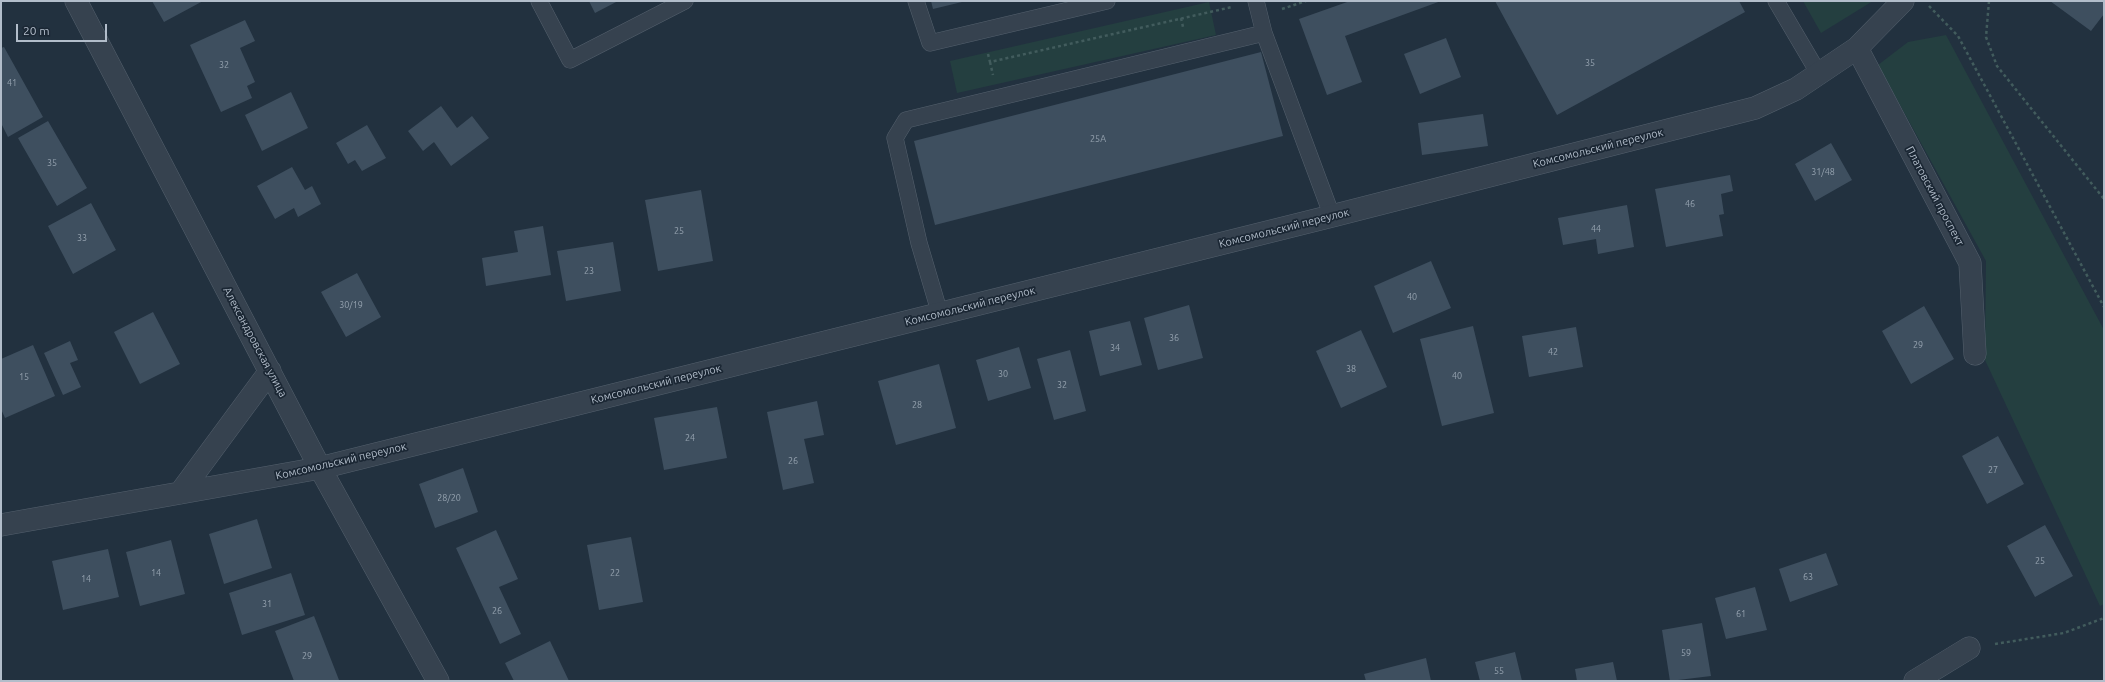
<!DOCTYPE html>
<html>
<head>
<meta charset="utf-8">
<style>
  body { margin:0 }
  #map { position:relative; width:2105px; height:682px; overflow:hidden; background:#22313f; font-family:Ubuntu,sans-serif }
  canvas { display:block }
  .frame { position:absolute; inset:0; border:2px solid #b2bdca; pointer-events:none }
  .scale { position:absolute; left:16px; top:24px; width:91px; height:18px; box-sizing:border-box; border:2px solid #b2bdca; border-top:0; padding-left:5px; font-size:12px; line-height:14px; white-space:nowrap; color:#b2bdca; -webkit-text-stroke:3px #1b2734; paint-order:stroke }
</style>
</head>
<body>
<div id="map">
<canvas width="2105" height="682"></canvas>
<div class="frame"></div>
<div class="scale">20 m</div>
</div>
<script>
const ctx = document.querySelector('canvas').getContext('2d');
ctx.lineJoin = 'round';
function fill(path, color) {
  ctx.fillStyle = color;
  ctx.fill(path, 'evenodd');
}
function poly(rows) {
  const path = new Path2D();
  for (const r of rows) {
    path.moveTo(r[0], r[1]);
    for (let i = 2; i < r.length; i += 2) path.lineTo(r[i], r[i + 1]);
  }
  return path;
}
function stroke(path, color, width, dash) {
  ctx.strokeStyle = color;
  ctx.lineWidth = width;
  ctx.lineCap = dash ? 'butt' : 'round';
  ctx.setLineDash(dash || []);
  ctx.stroke(path);
}
function label(font, color, halo, rows, align = 'center') {
  ctx.font = font + ' Ubuntu,sans-serif';
  ctx.lineWidth = 3.5;
  ctx.setLineDash([]);
  ctx.textBaseline = 'middle';
  ctx.strokeStyle = halo;
  ctx.fillStyle = color;
  for (const [text, x, y, turn = 0] of rows) {
    ctx.save();
    ctx.translate(x, y);
    ctx.rotate((+turn || 0) * Math.PI / 180);
    ctx.textAlign = isNaN(turn) ? turn : align;
    if (halo) ctx.strokeText(text, 0, 0);
    ctx.fillText(text, 0, 0);
    ctx.restore();
  }
}
const green = poly([
  [1803,1,1873,1,1821,33],
  [1209,2,1216,35,957,93,950,61],
  [1946,35,2104,330,2104,604,2100,606,1985,360,1986,261,1878,65,1908,42]
]);
const building = poly([
  [152,1,203,1,164,22],
  [589,1,618,1,595,13],
  [931,1,961,1,962,2,933,9],
  [1350,1,1441,1,1345,36,1362,82,1327,95,1299,19],
  [1495,1,1739,1,1745,12,1557,115],
  [2050,1,2104,1,2104,14,2091,31],
  [245,20,255,41,240,48,255,82,247,86,252,98,221,112,190,45],
  [1446,38,1461,77,1420,94,1404,54],
  [4,47,43,117,8,137,1,123,1,48],
  [1261,52,1283,136,935,225,914,141],
  [291,92,308,128,262,151,245,115],
  [441,106,457,128,472,116,489,138,451,166,434,142,423,151,408,131],
  [1483,114,1488,146,1422,155,1418,123],
  [48,121,87,188,57,206,18,138],
  [367,125,386,158,362,171,355,160,348,164,336,143],
  [1831,143,1852,180,1815,201,1795,164],
  [292,167,305,190,312,186,321,204,298,217,294,208,275,219,257,186],
  [1730,175,1733,191,1721,194,1724,214,1719,215,1723,236,1666,247,1655,189],
  [701,190,713,261,658,271,645,200],
  [91,203,116,250,73,274,48,226],
  [1627,205,1634,247,1598,254,1596,239,1563,245,1558,218],
  [543,226,551,275,486,286,482,258,518,252,514,231],
  [613,242,621,291,566,301,557,251],
  [1431,261,1451,308,1393,333,1374,286],
  [357,273,381,317,346,337,321,292],
  [1189,305,1203,358,1158,370,1144,318],
  [1924,306,1954,359,1911,384,1882,331],
  [153,312,180,364,140,384,114,332],
  [1130,321,1142,365,1100,376,1089,331],
  [1473,326,1494,413,1442,426,1420,339],
  [1576,327,1583,367,1529,377,1522,336],
  [1361,330,1387,387,1341,408,1316,351],
  [70,341,78,360,70,363,81,387,63,395,44,353],
  [33,345,55,396,5,418,1,409,1,359],
  [1019,347,1031,388,988,401,976,360],
  [1070,350,1086,411,1054,420,1037,359],
  [939,364,956,428,896,445,878,381],
  [817,401,824,435,804,439,814,483,783,490,767,412],
  [717,407,727,458,664,470,654,418],
  [1998,436,2024,484,1987,504,1962,456],
  [463,468,478,512,435,528,419,484],
  [257,519,272,568,224,584,209,534],
  [2045,525,2073,576,2035,597,2007,546],
  [496,530,518,579,499,587,521,634,500,644,456,548],
  [631,537,643,602,599,610,587,545],
  [171,540,185,594,140,606,126,552],
  [108,549,119,597,63,610,52,561],
  [1826,553,1838,585,1790,602,1779,569],
  [291,573,305,615,242,635,229,593],
  [1755,587,1767,630,1726,639,1715,598],
  [314,616,339,680,337,681,294,681,275,631],
  [1702,623,1711,676,1670,681,1662,630],
  [550,641,569,681,514,681,505,663],
  [1515,652,1522,681,1480,681,1475,662],
  [1426,658,1431,681,1366,681,1364,674],
  [1613,662,1617,681,1577,681,1575,669]
]);
const path = poly([
  [1989,1,1986,37,1997,66,2104,199],
  [1929,6,1958,36,2104,307],
  [1282,9,1306,1],
  [1181,18,1183,27],
  [988,54,990,62,1232,7],
  [990,62,993,75],
  [1995,644,2064,633,2104,618]
]);
const lane = poly([
  [539,1,570,60,685,1],
  [916,1,930,43,1107,1],
  [1256,1,1264,33,1332,216],
  [1776,1,1819,74],
  [940,314,919,243,895,138,906,120,1264,33]
]);
const street = poly([
  [76,1,320,468,438,681],
  [1857,48,1970,263,1975,354],
  [180,493,270,371],
  [1,525,320,468,1332,216,1755,108,1796,89,1857,48,1903,1],
  [1915,681,1969,648]
]);
const numberNames = [
  ["35",1590,63],
  ["32",224,65],
  ["41",12,83],
  ["25А",1098,139],
  ["35",52,163],
  ["31/48",1823,172],
  ["46",1690,204],
  ["44",1596,229],
  ["25",679,231],
  ["33",82,238],
  ["23",589,271],
  ["40",1412,297],
  ["30/19",351,305],
  ["36",1174,338],
  ["29",1918,345],
  ["34",1115,348],
  ["42",1553,352],
  ["38",1351,369],
  ["30",1003,374],
  ["40",1457,376],
  ["15",24,377],
  ["32",1062,385],
  ["28",917,405],
  ["24",690,438],
  ["26",793,461],
  ["27",1993,470],
  ["28/20",449,498],
  ["25",2040,561],
  ["14",156,573],
  ["22",615,573],
  ["63",1808,577],
  ["14",86,579],
  ["31",267,604],
  ["26",497,611],
  ["61",1741,614],
  ["59",1686,653],
  ["29",307,656],
  ["55",1499,671]
];
const streetNames = [
  ["Комсомольский переулок",1598,148,-14],
  ["Платовский проспект",1935,196,62],
  ["Комсомольский переулок",1284,228,-14],
  ["Комсомольский переулок",970,306,-14],
  ["Александровская улица",255,342,62],
  ["Комсомольский переулок",656,384,-14],
  ["Комсомольский переулок",341,461,-13]
];
fill(green, '#243f40');
fill(building, '#3e4f5f');
stroke(lane, '#54606d', 17);
stroke(street, '#54606d', 23);
stroke(path, '#425c5d', 2.5, [3, 3]);
stroke(lane, '#36424f', 16);
stroke(street, '#36424f', 22);
label('9px', '#95a2af', null, numberNames);
label('11px', '#b2bdca', '#1b2734', streetNames);
</script>
</body>
</html>
